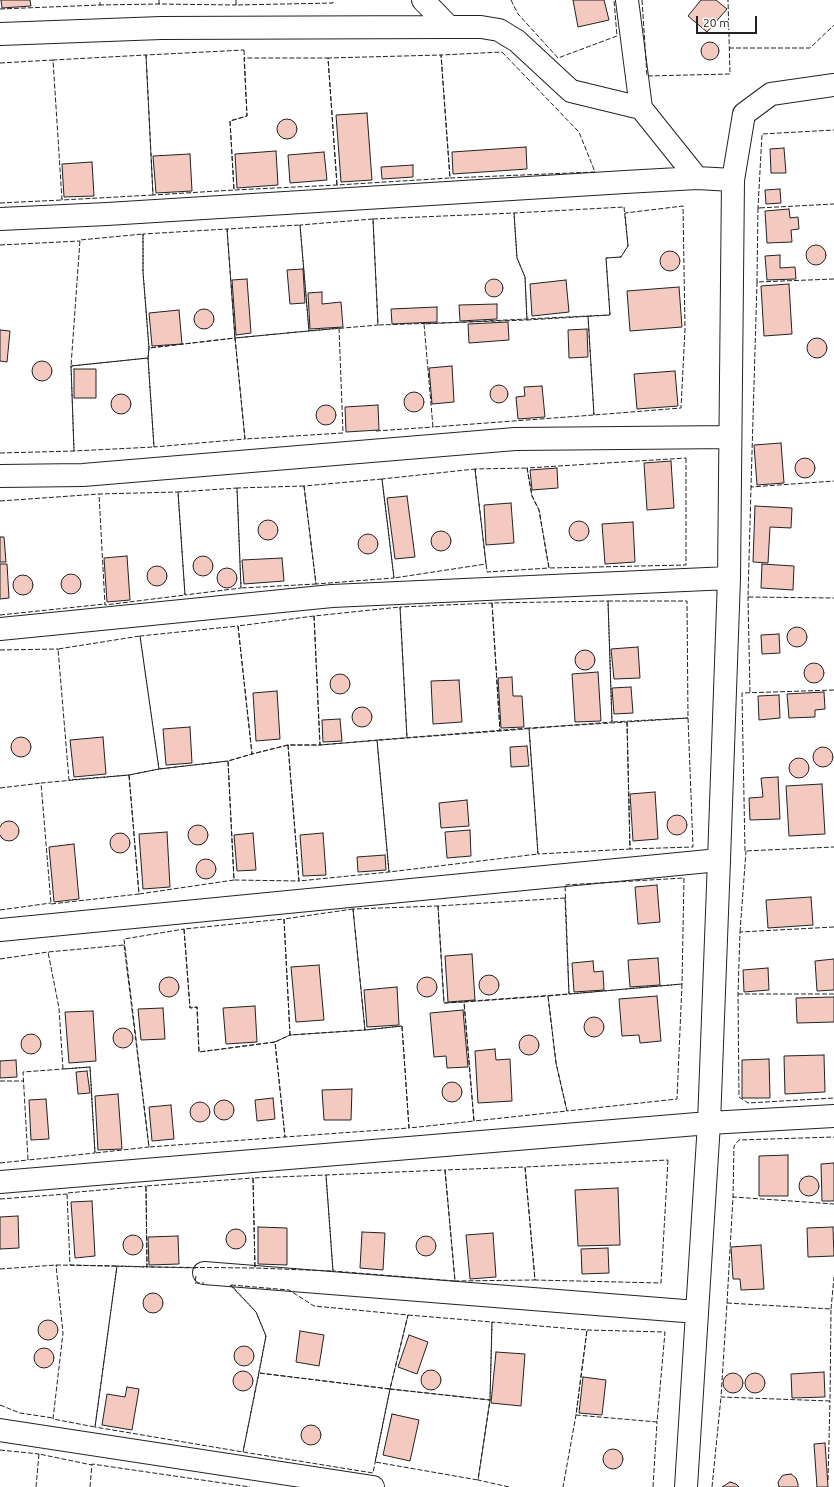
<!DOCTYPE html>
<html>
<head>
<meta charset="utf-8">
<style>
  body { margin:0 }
  #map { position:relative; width:834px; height:1487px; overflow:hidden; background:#fff; font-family:Ubuntu,sans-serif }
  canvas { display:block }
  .scale { position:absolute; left:696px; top:16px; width:61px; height:18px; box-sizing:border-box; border:2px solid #222; border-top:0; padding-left:5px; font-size:12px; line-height:14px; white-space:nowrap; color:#222; -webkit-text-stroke:3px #fff; paint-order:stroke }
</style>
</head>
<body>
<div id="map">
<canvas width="834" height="1487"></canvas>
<div class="scale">20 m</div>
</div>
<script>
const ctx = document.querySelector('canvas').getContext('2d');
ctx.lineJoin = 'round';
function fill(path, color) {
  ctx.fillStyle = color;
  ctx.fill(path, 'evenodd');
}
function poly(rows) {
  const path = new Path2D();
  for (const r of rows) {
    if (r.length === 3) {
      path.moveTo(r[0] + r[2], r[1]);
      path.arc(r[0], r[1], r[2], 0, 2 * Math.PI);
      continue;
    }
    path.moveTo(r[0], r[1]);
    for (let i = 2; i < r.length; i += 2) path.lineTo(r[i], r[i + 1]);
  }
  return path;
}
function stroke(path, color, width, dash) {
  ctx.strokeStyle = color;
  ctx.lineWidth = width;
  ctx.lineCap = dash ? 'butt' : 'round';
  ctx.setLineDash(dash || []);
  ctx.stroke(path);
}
const building = poly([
  [1,0,30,0,31,6,2,8,1,0],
  [573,0,604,0,609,20,578,27,573,0],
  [701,0,716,0,727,9,707,32,688,16,701,0],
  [710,51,9],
  [367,113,372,180,341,182,336,115,367,113],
  [287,129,10],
  [526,147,527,169,453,174,452,152,526,147],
  [784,148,786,173,771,173,770,149,784,148],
  [276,151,278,185,237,188,235,154,276,151],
  [324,152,327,180,290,183,288,155,324,152],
  [190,154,192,191,156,193,153,156,190,154],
  [92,162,94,196,64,197,62,164,92,162],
  [413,165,413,177,382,179,381,167,413,165],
  [780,189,781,203,766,204,765,190,780,189],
  [789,209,790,218,798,217,799,229,791,230,792,242,767,243,765,211,789,209],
  [816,255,10],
  [670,261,10],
  [780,255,780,268,795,267,796,279,767,280,765,256,780,255],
  [303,269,305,303,290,304,287,270,303,269],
  [247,279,251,333,236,335,232,280,247,279],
  [494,288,9],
  [566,280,569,312,532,316,530,284,566,280],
  [789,284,792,334,764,336,761,286,789,284],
  [679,287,682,327,630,331,627,291,679,287],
  [322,292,322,304,341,302,343,327,310,329,308,293,322,292],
  [497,304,497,319,460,321,459,305,497,304],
  [437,307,437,322,392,324,391,309,437,307],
  [204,319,10],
  [179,310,182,344,152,346,149,313,179,310],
  [508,322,509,340,469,343,468,324,508,322],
  [587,329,588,357,569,358,568,330,587,329],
  [0,330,10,331,7,362,0,361,0,330],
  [817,348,10],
  [42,371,10],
  [452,366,454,402,432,404,429,368,452,366],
  [74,369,96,369,96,398,74,398,74,369],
  [675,371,678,406,637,409,634,374,675,371],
  [499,394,9],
  [542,386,545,417,518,419,516,397,525,396,524,387,542,386],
  [414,402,10],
  [121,404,10],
  [378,405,379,430,346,432,345,407,378,405],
  [326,415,10],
  [781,443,784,483,757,485,754,445,781,443],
  [805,468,10],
  [671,461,674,508,647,510,644,463,671,461],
  [557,468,558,488,532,490,530,470,557,468],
  [407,496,415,557,395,559,387,498,407,496],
  [511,503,514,543,486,545,484,505,511,503],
  [755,506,792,508,791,528,770,527,768,563,753,562,755,506],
  [268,530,10],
  [579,531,10],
  [633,522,635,562,605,564,602,524,633,522],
  [441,541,10],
  [368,544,10],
  [0,537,4,537,6,562,0,562,0,537],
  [127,556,130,600,107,602,104,558,127,556],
  [203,566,10],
  [282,558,284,581,244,584,242,560,282,558],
  [0,564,7,564,9,598,0,599,0,564],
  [762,564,794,566,793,590,761,588,762,564],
  [157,576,10],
  [227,578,10],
  [71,584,10],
  [23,585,10],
  [797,637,10],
  [779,634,780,653,762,654,761,635,779,634],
  [638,647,640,678,614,679,611,649,638,647],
  [585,660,10],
  [814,673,10],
  [598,672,601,721,575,722,572,674,598,672],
  [340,684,10],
  [512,677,513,696,522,696,524,727,501,728,498,678,512,677],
  [459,680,462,722,433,724,431,681,459,680],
  [631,687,633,713,614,714,612,688,631,687],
  [277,691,280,739,256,741,253,693,277,691],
  [824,692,825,709,815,710,815,717,789,718,787,694,824,692],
  [779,695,780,718,759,720,758,696,779,695],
  [362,717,10],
  [340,719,342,741,323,742,322,720,340,719],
  [190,727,192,763,166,765,163,729,190,727],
  [103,737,106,774,74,777,70,740,103,737],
  [21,747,10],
  [527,746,529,766,511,767,510,747,527,746],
  [823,757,10],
  [799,768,10],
  [778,777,780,819,750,820,749,798,763,797,761,778,778,777],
  [822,784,825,834,789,836,786,786,822,784],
  [655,792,658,839,633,841,630,794,655,792],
  [467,800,469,826,441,828,439,803,467,800],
  [677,825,10],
  [9,831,10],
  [198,835,10],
  [470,830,471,856,447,858,445,832,470,830],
  [167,832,170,887,143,889,139,834,167,832],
  [253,833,256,870,237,871,234,835,253,833],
  [323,833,326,875,303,876,300,835,323,833],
  [120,843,10],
  [74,844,79,899,54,902,49,847,74,844],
  [385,855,386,870,358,872,357,857,385,855],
  [206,869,10],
  [657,885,660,922,638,924,635,887,657,885],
  [811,897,813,925,768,928,766,900,811,897],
  [472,954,475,1000,448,1002,445,956,472,954],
  [658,958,660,985,630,987,628,960,658,958],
  [834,959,834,990,817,991,815,961,834,959],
  [593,961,594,972,603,971,604,990,574,992,572,963,593,961],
  [319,965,324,1020,296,1022,291,967,319,965],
  [768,968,769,990,744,992,743,970,768,968],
  [489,985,10],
  [427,987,10],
  [169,987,10],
  [397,987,399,1025,367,1027,364,990,397,987],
  [657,996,661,1041,640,1043,639,1035,622,1036,619,999,657,996],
  [834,997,834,1022,797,1023,796,998,834,997],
  [255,1006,257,1042,226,1044,223,1008,255,1006],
  [163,1008,165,1039,141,1040,138,1009,163,1008],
  [463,1010,468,1067,447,1068,446,1056,434,1057,430,1013,463,1010],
  [93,1011,96,1061,69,1063,65,1012,93,1011],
  [594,1027,10],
  [123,1038,10],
  [31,1044,10],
  [529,1045,10],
  [495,1049,496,1060,510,1059,512,1101,478,1103,475,1051,495,1049],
  [824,1055,825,1092,785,1094,784,1056,824,1055],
  [769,1059,770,1098,742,1098,742,1060,769,1059],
  [16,1060,17,1077,0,1078,0,1061,16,1060],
  [87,1071,90,1093,78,1094,76,1072,87,1071],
  [452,1092,10],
  [352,1089,351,1120,324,1120,322,1090,352,1089],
  [118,1094,122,1149,98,1150,95,1096,118,1094],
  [273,1098,275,1119,257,1121,255,1100,273,1098],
  [46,1099,49,1139,31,1140,29,1100,46,1099],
  [224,1110,10],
  [200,1112,10],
  [171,1105,174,1139,152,1141,149,1107,171,1105],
  [788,1155,788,1196,759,1196,759,1156,788,1155],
  [834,1163,834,1201,822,1201,821,1164,834,1163],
  [809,1186,10],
  [618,1188,620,1245,578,1246,575,1190,618,1188],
  [92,1201,95,1256,75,1258,71,1202,92,1201],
  [18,1216,19,1248,0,1249,0,1217,18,1216],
  [258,1227,287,1228,287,1265,258,1264,258,1227],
  [833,1227,834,1256,808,1257,807,1228,833,1227],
  [236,1239,10],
  [362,1232,385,1233,383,1270,360,1268,362,1232],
  [493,1233,496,1277,470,1279,466,1235,493,1233],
  [133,1245,10],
  [178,1236,179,1264,149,1265,148,1237,178,1236],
  [426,1246,10],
  [761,1245,764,1289,741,1290,740,1279,733,1279,731,1247,761,1245],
  [608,1248,609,1273,582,1274,581,1249,608,1248],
  [153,1303,10],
  [48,1330,10],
  [300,1331,324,1335,319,1366,296,1362,300,1331],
  [409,1335,428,1342,417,1374,398,1367,409,1335],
  [244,1356,10],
  [44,1358,10],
  [496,1352,525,1354,521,1406,491,1403,496,1352],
  [431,1380,10],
  [243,1381,10],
  [824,1372,825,1397,792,1398,791,1374,824,1372],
  [755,1383,10],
  [733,1383,10],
  [583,1377,606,1380,602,1415,579,1413,583,1377],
  [127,1387,139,1389,132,1430,102,1425,107,1394,125,1397,127,1387],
  [392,1414,419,1420,410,1461,383,1455,392,1414],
  [311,1435,10],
  [825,1443,828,1487,817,1487,814,1444,825,1443],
  [613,1459,10],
  [791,1474,796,1478,798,1484,798,1487,779,1487,778,1482,782,1476,784,1475,791,1474],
  [730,1482,736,1484,739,1487,722,1487,730,1482]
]);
const minor = poly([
  [423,0,449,27],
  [627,0,641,108],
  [0,34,161,28,449,27,481,27,499,30,517,41,571,91,641,108,697,178],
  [0,219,107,214,625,182,697,178,733,180],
  [0,476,83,475,515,439,730,437],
  [0,629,332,596,729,578],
  [0,930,719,860],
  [0,1182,709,1123,834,1116],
  [204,1273,697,1312],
  [0,1430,373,1487],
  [686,1487,709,1123,719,860,729,578,733,180,744,114,771,94,834,85]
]);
const fence = poly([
  [159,0,159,4,236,5,236,4],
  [236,0,236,5,333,3,333,0],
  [511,0,518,14,558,58,617,36,614,0],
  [642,0,647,76,730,74,728,0],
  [100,4,100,5,159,4,159,3],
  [0,9,100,5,100,0],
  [729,48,810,48,834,25],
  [244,50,247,116,230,121,234,190,153,195,146,55,244,50],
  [502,52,579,132,595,172,450,178,441,55,502,52],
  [146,55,153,195,62,200,53,60,146,55],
  [0,63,53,60,53,61],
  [337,185,328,58,244,58,247,116,230,121,234,190,337,185,450,178,441,55,328,58,337,185],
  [0,203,62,200,62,198],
  [624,207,628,246,621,257,606,258,610,315,527,320,525,277,517,258,514,213,624,207],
  [760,208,758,208,762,134,834,130],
  [514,213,517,258,525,277,527,320,378,325,373,219,514,213],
  [373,219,378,325,309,331,300,225,373,219],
  [300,225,309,331,235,338,227,229,300,225],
  [227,229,235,338,149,348,143,272,143,234,227,229],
  [143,234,143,272,149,348,148,358,71,366,80,240,143,234],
  [0,245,80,241],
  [834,279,757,282,751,487,834,481],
  [758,282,757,282,758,208,834,204],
  [339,328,343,433,245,439,235,338,339,328],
  [235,338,245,439,154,447,148,358,149,348,235,338],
  [148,358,154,447,74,451,71,366,148,358],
  [594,415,588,316,610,315,606,258,621,257,628,246,625,213,683,206,685,329,681,408,594,415,433,427,424,324,588,316,594,415],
  [376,431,433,427,433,426],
  [0,453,74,451,71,364],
  [686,458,686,565,549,568,539,510,532,496,527,468,686,458],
  [527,468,532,496,539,510,549,568,487,572,475,469,527,468],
  [475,469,486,564,394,578,382,479,475,469],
  [382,479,394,578,316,584,304,486,382,479],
  [304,486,316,584,241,588,237,488,304,486],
  [752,486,751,487,748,597,834,598],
  [237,488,241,588,185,595,178,492,237,488],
  [178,492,185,595,105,605,99,494,178,492],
  [0,501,99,494],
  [749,597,748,597,750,693],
  [608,601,612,722,500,731,492,603,608,601],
  [608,601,687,601,688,718,612,722,608,601],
  [492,603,500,731,407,738,400,607,492,603],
  [400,607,407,738,320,745,314,616,400,607],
  [0,615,105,604],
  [314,616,320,745,288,745,252,754,238,626,314,616],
  [238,626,252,754,228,761,159,769,140,636,238,626],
  [140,636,159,769,129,775,69,780,58,649,140,636],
  [0,650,58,649,58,650],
  [834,690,742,693,745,851,834,847],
  [688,718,693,847,630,849,627,722,688,718],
  [627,722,630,849,538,854,529,728,627,722],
  [288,745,299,881,234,880,228,761,252,754,288,745],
  [228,761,234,880,139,894,129,775,159,769,228,761],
  [129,775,139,894,51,904,41,783,129,775],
  [0,788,42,783],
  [389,872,377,740,529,728,538,854,389,872,299,881,288,745,320,745,377,740,389,872],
  [684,878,682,984,569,994,565,885,684,878],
  [565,898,569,994,444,1003,438,906,565,898],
  [438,906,444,1003,464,1002,474,1121,409,1128,402,1026,365,1030,353,909,438,906],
  [353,909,365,1030,290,1035,284,919,353,909],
  [0,910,51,903],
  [284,919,290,1035,275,1042,199,1052,197,1007,190,1008,184,929,284,919],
  [834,927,740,932,738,994,739,1097,748,1103,834,1098],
  [184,929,190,1008,197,1007,199,1052,275,1042,285,1137,149,1147,124,939,184,929],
  [740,932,746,851],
  [124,945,149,1147,95,1153,90,1067,63,1069,59,1008,48,952,124,945],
  [0,959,48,952,49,953],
  [682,984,677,1099,567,1111,556,1063,548,996,682,984],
  [738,994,834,994],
  [548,996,556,1063,567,1111,474,1121,464,1002,548,996],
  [402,1026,409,1128,285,1137,275,1042,290,1035,365,1030,402,1026],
  [90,1067,95,1153,28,1160,23,1072,90,1067],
  [0,1081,24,1081],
  [668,1160,661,1283,535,1280,525,1167,668,1160],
  [0,1163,28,1160,28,1159],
  [525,1167,535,1280,455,1281,445,1170,525,1167],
  [445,1170,455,1281,333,1271,326,1175,445,1170],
  [326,1175,333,1271,255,1268,253,1178,326,1175],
  [253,1178,255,1268,147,1267,146,1186,253,1178],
  [146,1186,147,1267,70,1265,67,1193,146,1186],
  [734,1197,733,1197,734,1146,739,1140,834,1137],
  [0,1199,67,1194],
  [56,1265,117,1266,95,1427,53,1419,63,1333,56,1265],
  [196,1268,117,1266,95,1427,243,1452,373,1473,390,1389,259,1373,243,1452],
  [0,1269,56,1265,57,1267],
  [196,1276,195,1283,204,1283],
  [230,1285,256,1312,266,1336,243,1452],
  [231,1285,289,1290,314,1306,408,1315,390,1389,259,1373,266,1336,256,1312,231,1285],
  [727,1303,831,1309,830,1401,721,1397,727,1303],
  [727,1303,733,1197,834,1204],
  [831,1309,834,1277],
  [408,1315,492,1322,490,1400,390,1389,408,1315],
  [587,1330,665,1332,657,1422,576,1415,587,1330],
  [390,1389,490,1400,478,1480,375,1462,390,1389],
  [0,1405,20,1413,53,1418],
  [0,1450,39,1454,38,1455],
  [828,1480,830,1401,829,1401],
  [36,1487,39,1454,92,1465],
  [90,1487,92,1464,250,1487],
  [509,1487,478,1480,490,1400,492,1322,587,1330,576,1415,563,1487],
  [653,1487,657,1422,656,1421],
  [712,1487,721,1397]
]);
fill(building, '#f3c9c0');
stroke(building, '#222', 1);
stroke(minor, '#222', 24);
stroke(minor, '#fff', 22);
stroke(fence, '#222', 1, [5, 2]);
</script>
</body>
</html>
